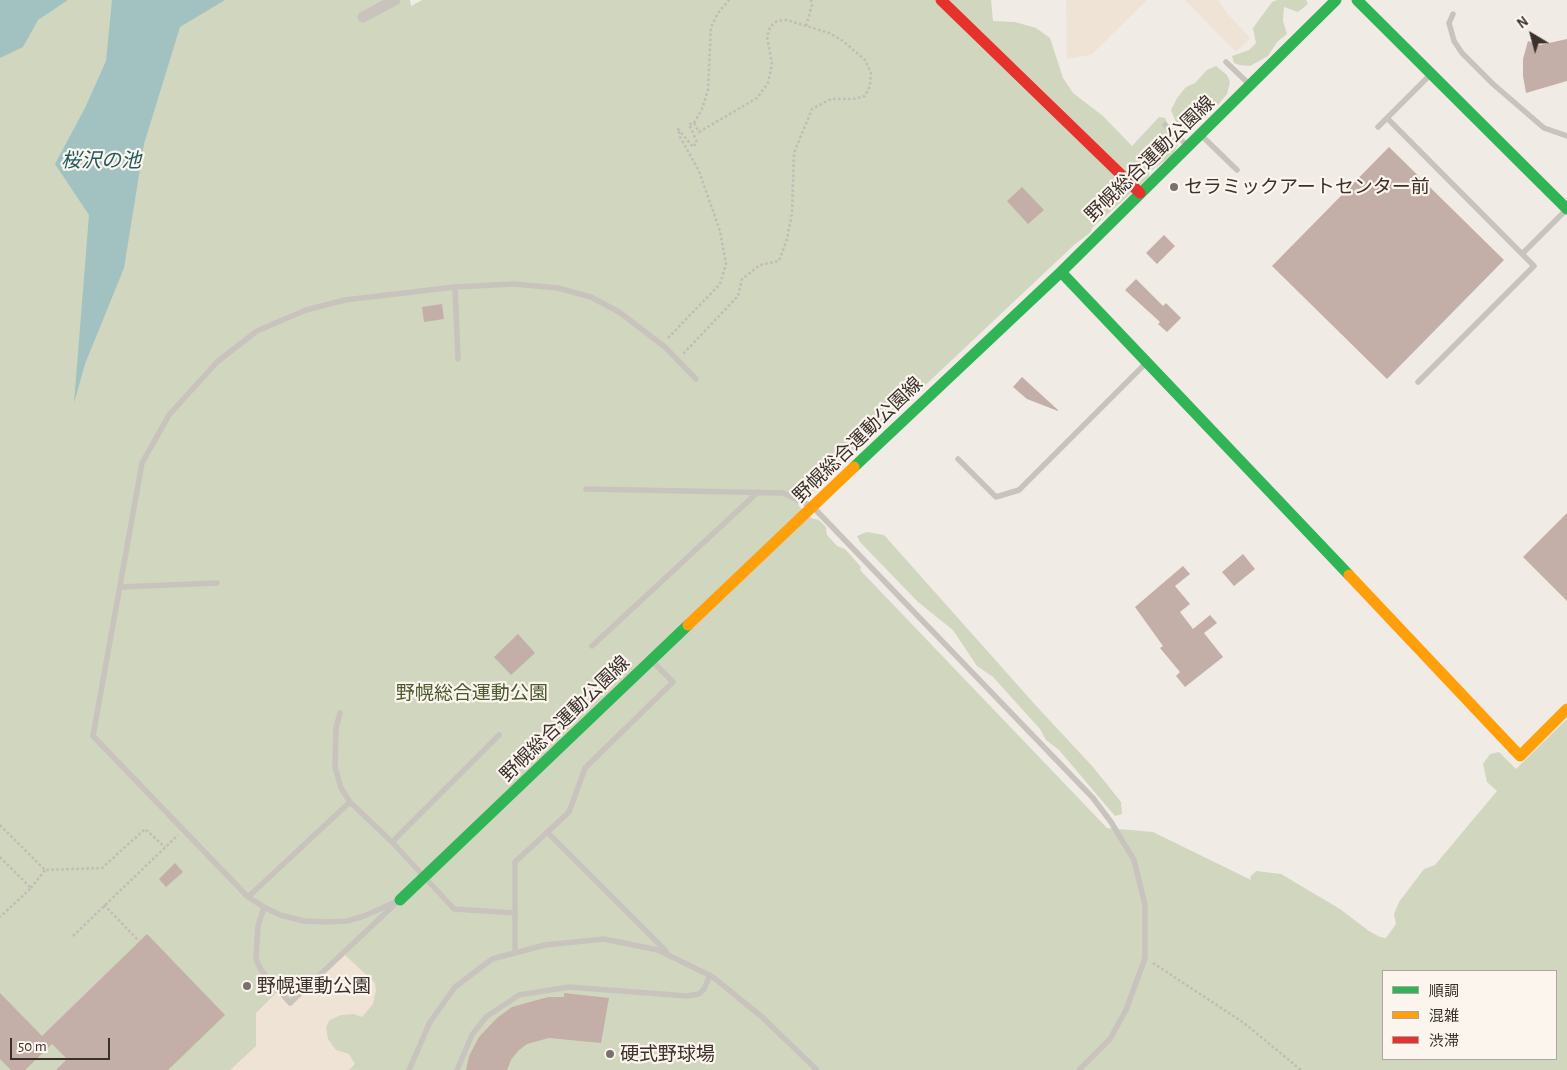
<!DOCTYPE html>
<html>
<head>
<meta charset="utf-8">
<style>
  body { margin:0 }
  #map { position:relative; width:1567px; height:1070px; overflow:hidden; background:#f0ebe5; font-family:"Alegreya Sans","Noto Sans JP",sans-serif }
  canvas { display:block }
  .legend { position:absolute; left:1382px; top:970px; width:175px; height:90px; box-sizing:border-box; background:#fbf5ee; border:1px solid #aea6a0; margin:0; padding:6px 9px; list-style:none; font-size:15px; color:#3b302b }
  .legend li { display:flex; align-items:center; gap:10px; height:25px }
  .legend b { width:25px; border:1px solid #aea6a0 }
  .north { position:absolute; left:1507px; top:10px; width:50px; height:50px; -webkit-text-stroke:4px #fbf5ee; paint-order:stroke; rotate:323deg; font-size:14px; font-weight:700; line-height:20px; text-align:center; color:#3b302b }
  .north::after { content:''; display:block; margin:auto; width:18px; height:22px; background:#3b302b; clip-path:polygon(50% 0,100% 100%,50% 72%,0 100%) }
  .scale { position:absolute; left:10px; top:1038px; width:100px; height:22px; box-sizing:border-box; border:2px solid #3b302b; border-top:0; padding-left:6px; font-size:15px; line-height:18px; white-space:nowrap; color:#3b302b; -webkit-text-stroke:4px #fbf5ee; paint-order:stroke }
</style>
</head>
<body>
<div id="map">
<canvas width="1567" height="1070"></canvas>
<ul class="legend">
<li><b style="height:6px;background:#30b455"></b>順調</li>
<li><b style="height:6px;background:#ff9f0a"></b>混雑</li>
<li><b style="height:6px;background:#e5322d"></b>渋滞</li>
</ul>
<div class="north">N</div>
<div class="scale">50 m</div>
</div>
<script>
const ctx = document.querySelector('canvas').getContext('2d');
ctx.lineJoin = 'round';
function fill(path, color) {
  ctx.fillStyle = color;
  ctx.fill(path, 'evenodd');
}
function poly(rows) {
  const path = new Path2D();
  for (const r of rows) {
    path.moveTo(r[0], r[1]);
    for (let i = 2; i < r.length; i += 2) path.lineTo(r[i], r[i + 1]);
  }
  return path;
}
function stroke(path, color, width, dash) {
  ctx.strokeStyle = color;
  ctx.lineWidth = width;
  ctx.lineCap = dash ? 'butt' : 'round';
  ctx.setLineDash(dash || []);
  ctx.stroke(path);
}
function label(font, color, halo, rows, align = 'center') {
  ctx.font = font + ' "Alegreya Sans","Noto Sans JP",sans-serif';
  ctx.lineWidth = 4.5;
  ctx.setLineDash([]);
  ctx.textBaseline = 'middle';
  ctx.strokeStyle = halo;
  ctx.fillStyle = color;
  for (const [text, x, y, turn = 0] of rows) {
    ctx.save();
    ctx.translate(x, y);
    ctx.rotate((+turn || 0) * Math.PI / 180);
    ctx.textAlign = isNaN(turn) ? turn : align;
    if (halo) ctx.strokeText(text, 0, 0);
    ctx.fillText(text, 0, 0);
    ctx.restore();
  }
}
const green = poly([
  [0,0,410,0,411,6,422,0,991,0,993,21,1015,22,1036,28,1050,38,1063,78,1073,93,1103,116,1132,146,1159,117,1165,118,1178,144,1173,155,1149,172,1149,177,1092,228,1091,232,1074,245,798,505,811,518,819,520,826,527,827,535,837,546,845,549,861,567,860,570,1107,828,1153,832,1251,880,1250,877,1256,871,1281,874,1340,909,1369,931,1380,937,1386,938,1396,924,1394,914,1399,902,1424,869,1435,865,1497,791,1487,782,1483,764,1490,754,1499,752,1516,769,1567,719,1567,1070,0,1070],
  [1383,971,1556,971,1556,1059,1383,1059],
  [1277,0,1306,0,1308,4,1298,12,1284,7,1283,21,1287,34,1277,42,1268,56,1250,66,1239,65,1234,63,1232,56,1249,50,1256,43,1253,28,1272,2],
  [1216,66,1227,75,1230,82,1227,94,1217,106,1185,129,1176,122,1171,110,1177,98,1186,87,1195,83,1207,70],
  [867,532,884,535,1039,709,1093,767,1121,802,1122,814,1115,816,1059,750,1046,740,1040,729,993,677,977,666,953,630,918,602,860,542,857,536]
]);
const plaza = poly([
  [1066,0,1147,0,1091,55,1067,59],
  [1185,0,1218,0,1226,12,1250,38,1236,52],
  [343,953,375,983,376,990,373,1004,362,1017,354,1014,341,1015,330,1020,326,1027,328,1039,336,1050,349,1054,355,1064,349,1070,230,1070,256,1046,256,1013,278,991,290,1003]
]);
const water = poly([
  [0,0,68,0,38,20,23,47,0,58],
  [112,0,225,0,180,27,144,144,124,268,85,364,74,403,89,215,55,164,85,108,106,61]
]);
const building = poly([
  [1567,39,1567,81,1526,93,1523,76,1523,59,1528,41,1540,45],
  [1389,147,1504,260,1387,379,1272,266],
  [1022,187,1044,210,1028,224,1007,201],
  [1164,235,1175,246,1157,264,1146,253],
  [1136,279,1163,306,1166,303,1181,318,1167,332,1158,324,1160,322,1125,290],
  [442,304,444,319,424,322,422,307],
  [1022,377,1058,410,1058,411,1027,399,1013,387],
  [1567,513,1567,601,1523,557],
  [1243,554,1255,569,1234,586,1222,572],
  [1183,566,1190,574,1175,586,1190,604,1180,612,1193,629,1210,615,1217,623,1204,633,1223,657,1185,687,1176,676,1180,672,1160,648,1163,646,1135,607],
  [518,634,535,653,511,675,494,657],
  [175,863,183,872,166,887,159,879],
  [147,934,225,1015,168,1070,56,1070,67,1059,52,1044,25,1070,11,1070,0,1059,0,993,42,1036],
  [564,993,609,998,601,1043,549,1038,527,1044,518,1051,511,1060,507,1070,466,1070,469,1056,479,1037,497,1018,512,1007,548,997,564,997]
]);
const path = poly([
  [806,26,812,5,811,0],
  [694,123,702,109,708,90,711,27,718,13,729,0],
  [668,338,720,284,726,264,720,231,699,171,680,137,678,129,693,147,697,142,689,124,694,123,699,132,757,98,768,83,772,64,767,37,770,27,777,21,787,20,829,33,843,41,865,60,871,73,870,86,865,96,853,99,831,99,812,109,794,153,792,213,787,239,779,261,760,265,742,279,738,296,683,354],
  [0,825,45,870,102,868,145,829,165,847],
  [0,857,31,888,0,917],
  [31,888,45,870],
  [104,905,139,941],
  [73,936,178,835],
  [1153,963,1244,1023,1301,1070]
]);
const lane = poly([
  [1453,14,1449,23,1454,41,1462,53,1493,84,1544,128,1567,136],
  [1226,62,1250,85],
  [1387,118,1534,266,1418,382],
  [1165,125,1187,145],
  [1378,127,1430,75],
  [1202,136,1237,170],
  [1522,254,1566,210],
  [455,287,458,359],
  [958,459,996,497,1019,490,1146,363],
  [586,489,783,493,813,507,1093,798,1111,822,1134,860,1145,905,1145,958,1126,1010,1110,1039,1079,1070],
  [120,587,217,583],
  [592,646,758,492],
  [340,713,336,728,335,767,341,788,350,802,392,842,454,909,515,913],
  [547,832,666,951],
  [392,842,499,735],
  [248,897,350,802],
  [400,900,364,916,347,921,328,922,304,921,280,915,264,907,248,897,93,736,142,463,169,415,217,362,257,331,306,310,345,300,455,287,514,284,558,288,591,297,619,312,665,347,696,379],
  [264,907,258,926,256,959,261,970,290,1003,394,905],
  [515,953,515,862,569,812,585,768,673,682,653,662],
  [409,1070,430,1022,455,987,492,959,545,945,604,939,658,950,713,977,762,1017,817,1070],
  [457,1070,472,1035,486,1017,519,995,569,987,687,996,699,994,704,989,710,975]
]);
const street = poly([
  [363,17,395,0]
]);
const fast = poly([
  [1357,0,1567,209],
  [1061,272,1349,575],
  [854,467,1061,272,1336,0],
  [400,900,688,625]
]);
const slow = poly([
  [1349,575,1520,756,1567,709],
  [688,625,854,467]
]);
const jam = poly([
  [941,0,1140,193]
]);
const markers = [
  [1174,187,5,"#7a716c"],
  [247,986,5,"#7a716c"],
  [610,1054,5,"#7a716c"]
];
const streetNames = [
  ["野幌総合運動公園線",1150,159,-44],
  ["野幌総合運動公園線",858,440,-44],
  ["野幌総合運動公園線",565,719,-44]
];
const poiNames = [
  ["セラミックアートセンター前",1184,187],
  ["野幌運動公園",257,986],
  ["硬式野球場",620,1054]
];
const parkNames = [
  ["野幌総合運動公園",472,693]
];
const waterNames = [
  ["桜沢の池",101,161]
];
fill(green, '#d1d6bf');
fill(plaza, '#eee3d5');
fill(water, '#a1c2c1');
fill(building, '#c3afa7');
stroke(path, '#c2bbb6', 2.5, [2.5, 2.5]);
stroke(lane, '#c9c3be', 5.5);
stroke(street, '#c9c3be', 11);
stroke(fast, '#30b455', 11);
stroke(slow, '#ff9f0a', 11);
stroke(jam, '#e5322d', 11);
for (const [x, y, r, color] of markers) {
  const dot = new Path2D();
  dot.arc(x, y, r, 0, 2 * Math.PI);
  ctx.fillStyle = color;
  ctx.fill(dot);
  stroke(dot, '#fbf5ee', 2);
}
label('19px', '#3b302b', '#fbf5ee', streetNames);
label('19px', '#3b302b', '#fbf5ee', poiNames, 'left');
label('19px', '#4a5a2e', '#fbf5ee', parkNames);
label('italic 20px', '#1f5a5e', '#fbf5ee', waterNames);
</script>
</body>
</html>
